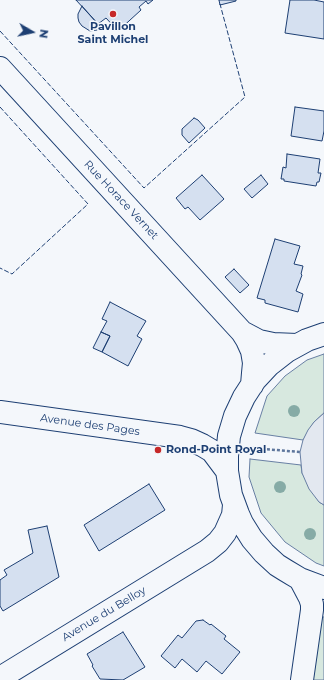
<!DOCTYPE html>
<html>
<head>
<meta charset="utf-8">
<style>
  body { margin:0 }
  #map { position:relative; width:324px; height:680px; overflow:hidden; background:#f4f7fb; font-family:Montserrat,sans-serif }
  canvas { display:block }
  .north { position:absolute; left:12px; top:12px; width:40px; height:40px; -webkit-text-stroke:3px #f4f7fb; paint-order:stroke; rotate:99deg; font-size:11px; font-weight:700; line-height:16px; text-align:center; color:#1d3f73 }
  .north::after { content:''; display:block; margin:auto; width:14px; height:18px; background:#1d3f73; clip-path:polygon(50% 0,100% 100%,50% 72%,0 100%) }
</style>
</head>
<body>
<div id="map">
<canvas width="324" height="680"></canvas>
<div class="north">N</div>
</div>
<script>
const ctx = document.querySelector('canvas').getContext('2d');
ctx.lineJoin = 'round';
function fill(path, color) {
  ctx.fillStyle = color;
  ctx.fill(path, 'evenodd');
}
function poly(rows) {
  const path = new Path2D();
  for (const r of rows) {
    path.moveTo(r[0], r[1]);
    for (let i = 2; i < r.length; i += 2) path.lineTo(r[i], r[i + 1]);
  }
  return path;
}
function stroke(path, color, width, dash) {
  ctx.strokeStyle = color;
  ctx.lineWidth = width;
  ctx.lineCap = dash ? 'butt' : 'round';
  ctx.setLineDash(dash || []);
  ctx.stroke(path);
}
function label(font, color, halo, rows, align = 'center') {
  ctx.font = font + ' Montserrat,sans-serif';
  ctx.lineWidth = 3;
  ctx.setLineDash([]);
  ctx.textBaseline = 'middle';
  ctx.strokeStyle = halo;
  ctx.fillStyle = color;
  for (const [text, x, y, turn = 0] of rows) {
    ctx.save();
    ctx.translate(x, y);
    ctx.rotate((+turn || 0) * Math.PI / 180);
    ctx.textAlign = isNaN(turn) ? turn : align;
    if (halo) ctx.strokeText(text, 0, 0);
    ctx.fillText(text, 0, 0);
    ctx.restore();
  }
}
const green = poly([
  [324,354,324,413,314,422,303,440,255,433,267,396,285,376,307,360,324,354],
  [250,459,301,465,302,473,319,502,324,505,324,566,316,563,285,542,261,513,249,477,250,459],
  [317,616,324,617,324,680,308,680,317,616]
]);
const parking = poly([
  [324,413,324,505,319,502,309,489,302,473,300,452,303,440,308,430,314,422,324,413]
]);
const building = poly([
  [76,0,153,0,148,4,146,1,139,7,141,10,118,31,106,18,98,24,76,0],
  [219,0,236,0,236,1,220,5,219,0],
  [290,0,314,0,324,2,324,39,285,33,290,0],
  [82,6,98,24,101,27,97,30,90,31,82,26,79,22,78,18,78,14,82,6],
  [295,107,324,111,324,131,322,141,291,136,295,107],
  [194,118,198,120,205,128,189,143,182,135,182,129,194,118],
  [287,154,320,159,318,173,321,173,319,182,317,182,316,186,284,181,284,179,281,179,283,167,286,168,287,154],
  [202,175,224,199,200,220,188,207,185,209,176,198,202,175],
  [261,175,268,184,252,198,244,189,261,175],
  [275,239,300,246,294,264,303,266,301,274,302,275,296,291,303,294,298,312,265,303,265,300,257,298,275,239],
  [234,269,249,285,240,293,225,277,234,269],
  [110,302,146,321,137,336,142,339,128,366,102,352,110,336,101,332,107,321,102,319,110,302],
  [101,332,110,336,102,352,93,348,101,332],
  [149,484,165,510,99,551,84,525,149,484],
  [47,526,59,577,3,611,0,606,0,580,7,575,4,570,33,553,28,530,47,526],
  [203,620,210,625,211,624,226,636,224,639,240,652,222,674,206,661,197,672,182,659,175,668,161,656,178,635,182,638,196,621,203,620],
  [123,632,145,667,123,680,100,679,92,666,93,665,87,654,123,632]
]);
const path = poly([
  [252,448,300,452]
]);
const minor = poly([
  [0,68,242,332,247,340,252,351,254,363,253,373,252,385],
  [242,332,259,341,273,344,297,345],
  [324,334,307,340,287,351,269,365,255,380,244,397,235,416,229,436,227,456,227,471,231,495,238,514,242,523,252,539,264,553,277,565,285,570,300,579,324,588],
  [0,412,180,437,191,440,202,445,212,451,227,471],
  [300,579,310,598,312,604,312,610,302,680],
  [0,678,207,551,218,542,225,533,233,515,234,505]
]);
const fence = poly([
  [0,31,144,188,245,97,220,4],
  [0,107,88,204,12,274,0,268]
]);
const trees = [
  [294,411],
  [280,487],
  [310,534]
];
const markers = [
  [113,14,4,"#c62828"],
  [158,450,4,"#c62828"]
];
const poiNames = [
  ["Pavillon",113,27],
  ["Saint Michel",113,40],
  ["Rond-Point Royal",166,450,"left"]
];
const streetNames = [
  ["Rue Horace Vernet",121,200,47],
  ["Avenue des Pages",90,425,8],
  ["Avenue du Belloy",104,614,-31]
];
fill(green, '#d7e8df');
stroke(green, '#687fa3', 1);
fill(parking, '#e3e8f0');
stroke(parking, '#687fa3', 1);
fill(building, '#d5e0f0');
stroke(building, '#1d3f73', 1);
stroke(minor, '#1d3f73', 24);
stroke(path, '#5e769c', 2.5, [3, 2]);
stroke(minor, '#f4f7fb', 22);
stroke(fence, '#1d3f73', 1, [5, 2]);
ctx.fillStyle = '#86aba6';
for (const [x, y] of trees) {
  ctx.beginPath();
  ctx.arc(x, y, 6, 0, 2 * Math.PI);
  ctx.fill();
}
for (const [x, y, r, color] of markers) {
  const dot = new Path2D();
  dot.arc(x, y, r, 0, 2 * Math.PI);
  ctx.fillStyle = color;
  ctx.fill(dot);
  stroke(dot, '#f4f7fb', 1.5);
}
label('bold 11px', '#1d3f73', '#f4f7fb', poiNames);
label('11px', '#1d3f73', '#f4f7fb', streetNames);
</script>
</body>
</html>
